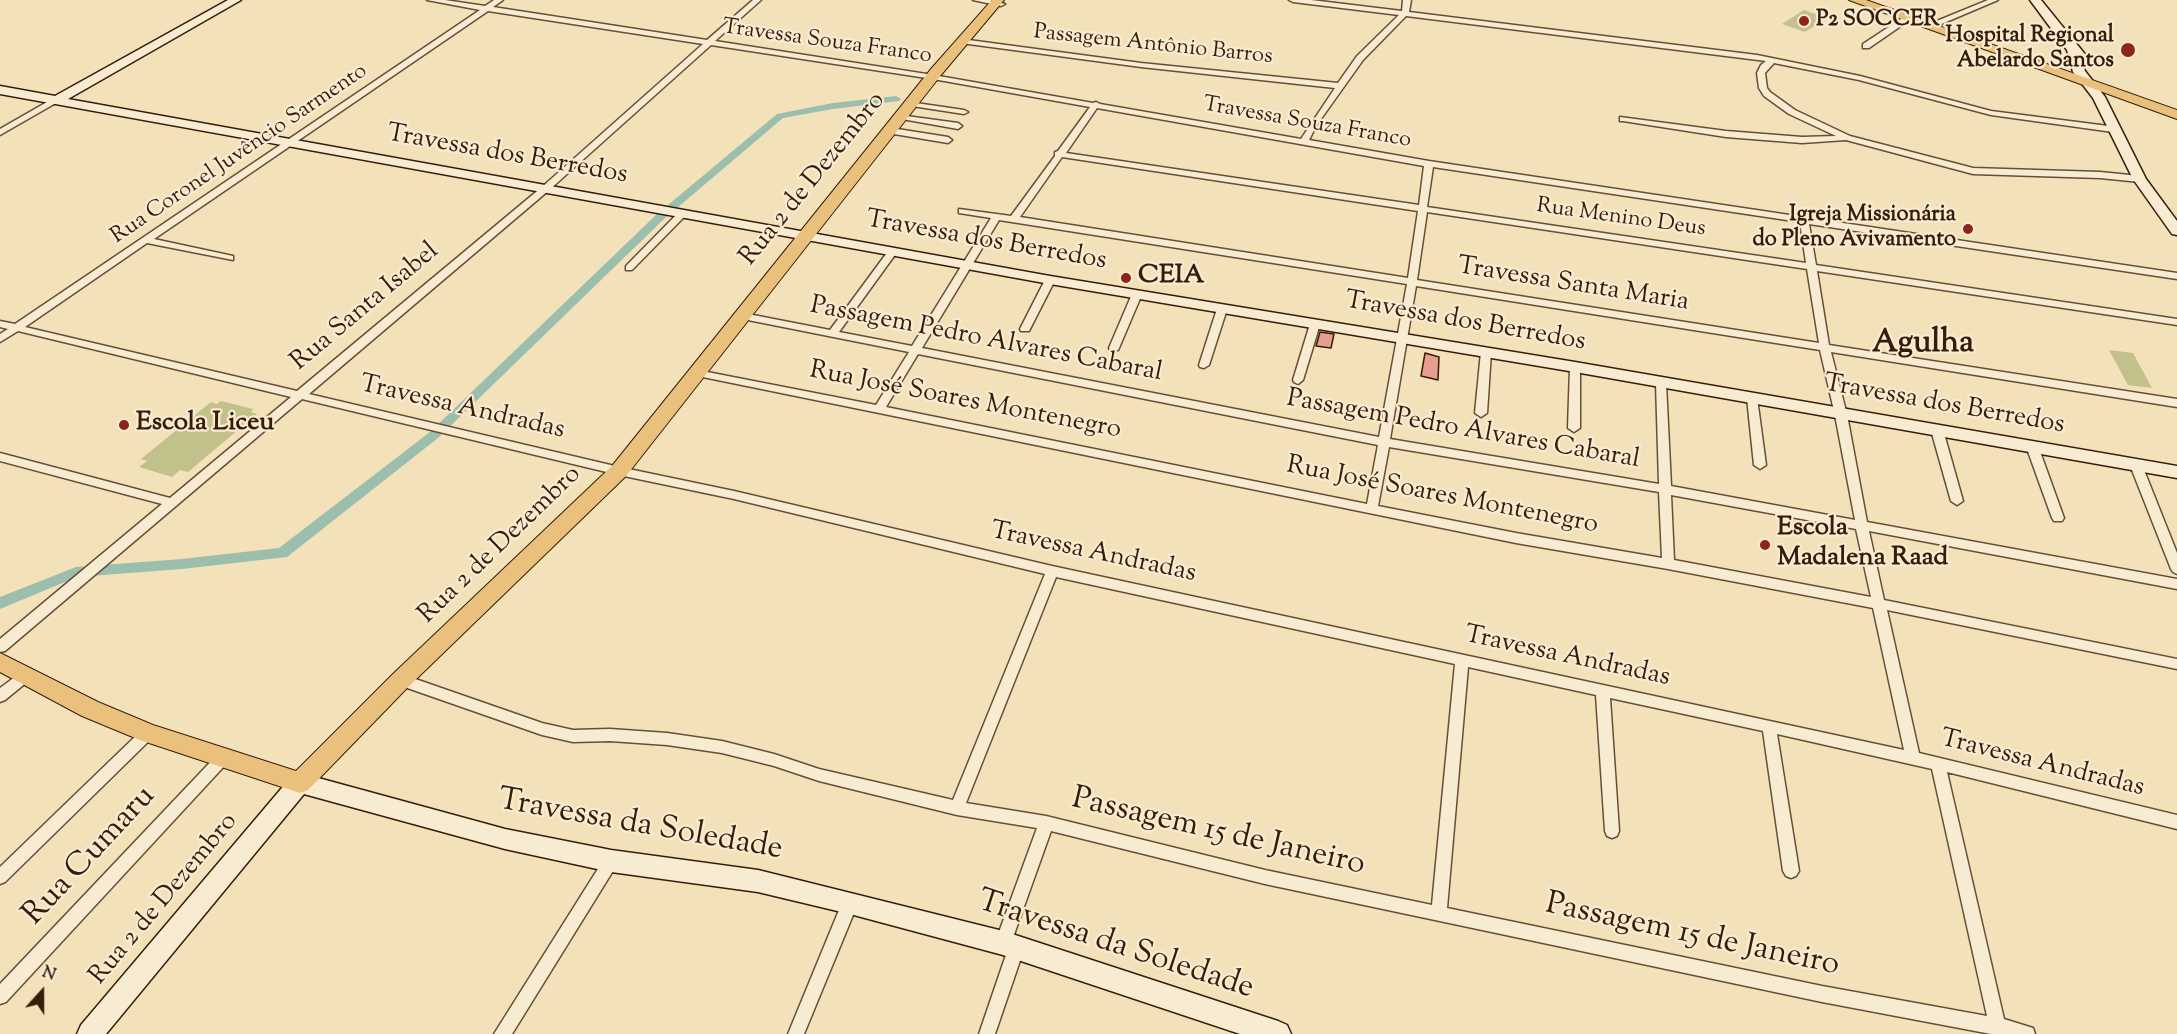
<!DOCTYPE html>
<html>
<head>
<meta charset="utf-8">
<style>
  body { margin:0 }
  #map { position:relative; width:2177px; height:1034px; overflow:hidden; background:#f3e2b9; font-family:"Sorts Mill Goudy",serif }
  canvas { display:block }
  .north { position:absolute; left:12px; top:962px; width:60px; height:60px; -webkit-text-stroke:4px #f7ecd2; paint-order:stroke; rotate:21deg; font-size:16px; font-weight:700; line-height:24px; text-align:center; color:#381c0a }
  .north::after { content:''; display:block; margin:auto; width:21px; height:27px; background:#381c0a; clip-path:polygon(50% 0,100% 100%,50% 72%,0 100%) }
</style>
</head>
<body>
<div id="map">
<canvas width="2177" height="1034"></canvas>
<div class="north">N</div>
</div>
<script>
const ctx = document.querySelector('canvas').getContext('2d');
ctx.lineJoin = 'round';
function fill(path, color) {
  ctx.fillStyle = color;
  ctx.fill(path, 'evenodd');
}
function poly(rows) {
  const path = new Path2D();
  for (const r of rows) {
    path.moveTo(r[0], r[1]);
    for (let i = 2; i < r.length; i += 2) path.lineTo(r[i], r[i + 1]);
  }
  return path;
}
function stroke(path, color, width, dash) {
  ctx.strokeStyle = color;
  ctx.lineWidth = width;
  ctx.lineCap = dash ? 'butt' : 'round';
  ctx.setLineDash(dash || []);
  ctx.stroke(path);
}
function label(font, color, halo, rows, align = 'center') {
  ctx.font = font + ' "Sorts Mill Goudy",serif';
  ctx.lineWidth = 4.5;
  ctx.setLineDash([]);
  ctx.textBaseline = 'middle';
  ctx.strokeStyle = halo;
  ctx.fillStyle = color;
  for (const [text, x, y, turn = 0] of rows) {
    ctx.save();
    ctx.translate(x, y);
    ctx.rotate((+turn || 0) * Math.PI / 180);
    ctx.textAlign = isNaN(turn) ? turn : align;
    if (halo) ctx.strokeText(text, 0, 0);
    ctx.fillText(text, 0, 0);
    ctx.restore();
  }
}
const green = poly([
  [1804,10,1827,18,1805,32,1782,24],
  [2109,350,2133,353,2152,388,2128,385],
  [221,401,253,409,251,412,257,414,188,472,180,470,172,477,139,467,147,461,141,459,211,402,217,404]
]);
const canal = poly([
  [896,96,901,99,899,101,833,109,783,118,664,219,438,438,287,557,182,569,77,577,0,609,0,597,76,567,182,559,279,548,430,432,656,215,777,114,833,103,896,96]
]);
const building = poly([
  [1320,332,1334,334,1331,348,1316,346,1320,332],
  [1425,353,1439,357,1438,380,1421,376,1425,353]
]);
const street = poly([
  [427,0,445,0,485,6,494,0,503,0,493,7,707,40,753,0,761,0,715,41,933,75,1093,103,1096,102,1100,104,1301,139,1335,88,1141,67,961,43,957,41,961,39,1141,63,1338,83,1357,56,1399,15,1293,2,1289,0,1311,0,1402,11,1403,0,1411,0,1409,12,1757,55,1860,76,1991,111,2116,127,2116,131,2113,132,1991,115,1859,80,1774,63,1765,73,1767,88,1770,92,1795,110,1850,136,1973,168,2100,172,2140,176,2144,179,2140,182,2100,178,1973,174,1846,140,1802,143,1726,137,1623,121,1620,121,1620,117,1726,131,1802,137,1836,136,1789,114,1764,96,1759,88,1757,73,1761,65,1766,61,1406,16,1363,60,1316,126,1309,140,1429,161,2177,273,2177,279,1809,224,1816,265,2177,319,2177,325,1817,271,1829,345,2177,399,2177,407,1831,352,1847,415,1867,522,2177,579,2177,589,1869,531,1884,600,2177,659,2177,669,1887,610,1919,753,2177,815,2177,829,1947,772,2004,1019,2033,1028,2035,1034,1991,1034,1822,1002,1265,884,1051,831,1011,943,1016,941,1022,943,1024,949,995,1034,979,1034,1008,949,1003,951,997,948,995,943,1037,828,957,815,819,781,774,766,722,753,667,745,610,741,573,742,542,735,396,684,394,680,396,676,401,674,542,723,573,730,610,729,667,733,722,741,774,754,819,769,953,800,1045,574,734,499,619,475,302,399,5,651,0,652,0,639,162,504,0,461,0,453,170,498,291,397,18,331,0,342,0,334,8,329,0,327,0,321,15,324,480,10,427,0],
  [488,11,703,44,542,187,297,391,25,327,147,243,233,260,233,256,154,239,488,11],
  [711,45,933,79,1090,107,1058,151,1055,152,1055,156,1011,216,959,209,959,213,991,218,912,346,839,332,897,252,892,249,889,250,830,330,743,313,738,316,743,319,909,352,876,405,697,370,692,373,693,375,1516,543,1668,569,1873,608,1904,750,1052,566,734,491,619,467,309,394,548,191,711,45],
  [1097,108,1424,166,1419,205,1066,153,1097,108],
  [1062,157,1418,211,1408,278,1020,217,1062,157],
  [1433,167,1800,222,1806,263,1427,207,1433,167],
  [1427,212,1807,269,1819,343,1417,280,1427,212],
  [999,220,1407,284,1379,437,922,348,999,220],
  [1416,286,1820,350,1835,415,1855,520,1671,486,1666,383,1661,379,1656,383,1659,484,1390,439,1416,286],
  [918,354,1378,445,1367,504,886,407,918,354],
  [1389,447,1659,492,1662,558,1516,533,1378,506,1389,447],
  [1671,495,1856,529,1871,597,1674,560,1671,495],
  [1056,577,1455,664,1432,905,1265,870,1046,816,966,803,1056,577],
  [1468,667,1596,695,1605,831,1607,836,1612,838,1617,836,1619,831,1610,698,1763,731,1783,871,1786,876,1791,878,1796,876,1799,871,1777,734,1932,769,1987,1016,1822,986,1447,908,1468,667],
  [973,0,990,0,1005,4,1001,6,973,0],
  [1988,0,1998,0,1939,25,1932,23,1988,0],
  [1904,17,1911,19,1869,48,1863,48,1863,44,1904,17],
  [54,98,61,100,0,135,0,129,54,98],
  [909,102,964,110,968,112,964,114,912,106,908,104,909,102],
  [899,115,958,123,962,126,958,129,902,119,899,119,899,115],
  [891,128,948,137,952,140,948,143,888,133,888,129,891,128],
  [682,211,687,214,685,216,632,270,626,270,626,266,679,212,682,211],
  [1050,277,1055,280,1030,329,1029,331,1021,331,1020,329,1045,280,1050,277],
  [1137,291,1142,294,1119,348,1118,350,1110,350,1109,348,1132,294,1137,291],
  [1222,306,1227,309,1209,365,1204,368,1200,367,1199,365,1217,309,1222,306],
  [1315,321,1320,324,1303,380,1298,384,1294,382,1293,380,1310,324,1315,321],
  [1486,349,1491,352,1487,413,1481,417,1475,413,1481,352,1486,349],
  [1575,364,1580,367,1580,428,1574,432,1568,428,1570,367,1575,364],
  [1752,394,1757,398,1766,465,1760,469,1754,465,1747,398,1752,394],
  [1937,426,1943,430,1963,501,1957,505,1951,501,1931,430,1937,426],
  [2032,442,2038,446,2064,518,2062,521,2054,521,2052,518,2026,446,2032,442],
  [2136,461,2142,465,2177,553,2177,574,2173,572,2171,569,2130,465,2136,461],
  [27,668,32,670,34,674,32,678,5,700,0,702,0,688,27,668],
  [148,727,153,729,155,733,153,737,5,882,0,884,0,867,143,729,148,727],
  [223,752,228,754,230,758,228,762,6,1002,0,1004,0,984,218,754,223,752],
  [611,854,616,856,619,861,616,866,512,1034,494,1034,606,856,611,854],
  [850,896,856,898,858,903,804,1034,788,1034,844,898,850,896]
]);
const secondary = poly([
  [228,0,241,0,68,99,1050,276,1575,362,2177,466,2177,478,1575,372,1050,284,0,94,0,86,55,96,228,0],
  [2030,0,2041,0,2088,58,2082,61,2085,71,2105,97,2146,179,2177,221,2177,235,2172,234,2133,179,2093,98,2073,72,2067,50,2030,0],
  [300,773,505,829,611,850,758,870,1003,931,1278,1021,1287,1025,1291,1034,1240,1034,1003,955,850,914,758,892,611,872,505,849,304,794,106,1034,77,1034,81,1025,292,776,300,773]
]);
const primary = poly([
  [992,0,1004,0,941,75,626,476,409,686,308,790,300,793,140,740,82,716,0,672,0,653,98,702,153,725,296,771,393,674,612,466,931,69,992,0],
  [1849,0,1866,0,2177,110,2177,119,1849,0]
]);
const markers = [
  [1804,21,6,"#8f2418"],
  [2128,50,8,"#8f2418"],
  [1968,229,6,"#8f2418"],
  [1126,278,6,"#8f2418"],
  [124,425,6,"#8f2418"],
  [1765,545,6,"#8f2418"]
];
const farPoinames = [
  ["P2 SOCCER",1816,21,"left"],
  ["Hospital Regional",2114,37],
  ["Abelardo Santos",2114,62],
  ["Igreja Missionária",1956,216],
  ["do Pleno Avivamento",1956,241]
];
const farStreetnames = [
  ["Travessa Souza Franco",827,43,8],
  ["Passagem Antônio Barros",1153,46,6],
  ["Travessa Souza Franco",1307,124,10],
  ["Rua Coronel Juvêncio Sarmento",240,155,-34],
  ["Rua Menino Deus",1621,219,8]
];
const streetNames = [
  ["Travessa dos Berredos",507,156,10],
  ["Rua 2 de Dezembro",814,180,-51],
  ["Travessa dos Berredos",986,242,10],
  ["Travessa Santa Maria",1573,286,9],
  ["Rua Santa Isabel",366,308,-40],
  ["Travessa dos Berredos",1465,323,10],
  ["Passagem Pedro Alvares Cabaral",986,341,11],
  ["Rua José Soares Montenegro",965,402,11],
  ["Travessa dos Berredos",1944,406,10],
  ["Travessa Andradas",462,409,13],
  ["Passagem Pedro Alvares Cabaral",1463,431,10],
  ["Rua José Soares Montenegro",1442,497,11],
  ["Rua 2 de Dezembro",501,546,-44],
  ["Travessa Andradas",1093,554,12],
  ["Travessa Andradas",1567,658,12],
  ["Travessa Andradas",2042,765,14],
  ["Rua 2 de Dezembro",165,900,-50]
];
const poiNames = [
  ["CEIA",1138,278],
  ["Escola Liceu",136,425],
  ["Escola",1777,530],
  ["Madalena Raad",1777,560]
];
const districtNames = [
  ["Agulha",1923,346]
];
const nearStreetnames = [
  ["Travessa da Soledade",640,827,10],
  ["Passagem 15 de Janeiro",1218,834,13],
  ["Rua Cumaru",91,857,-47],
  ["Passagem 15 de Janeiro",1692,937,12],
  ["Travessa da Soledade",1115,947,18]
];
fill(green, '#c2c18b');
fill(canal, '#9bbeae');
fill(building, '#e59e91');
stroke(building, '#381c0a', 1.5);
stroke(street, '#674e36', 3);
stroke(secondary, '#381c0a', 3);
stroke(primary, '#381c0a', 2);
fill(street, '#f7ecd2');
fill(secondary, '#f7ecd2');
fill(primary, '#eac17c');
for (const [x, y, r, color] of markers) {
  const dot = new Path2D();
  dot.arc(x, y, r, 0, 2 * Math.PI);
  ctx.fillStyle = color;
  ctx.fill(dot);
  stroke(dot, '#f7ecd2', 2);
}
label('bold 22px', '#381c0a', '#f7ecd2', farPoinames, 'right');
label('22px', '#381c0a', '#f7ecd2', farStreetnames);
label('26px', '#381c0a', '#f7ecd2', streetNames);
label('bold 26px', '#381c0a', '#f7ecd2', poiNames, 'left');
label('bold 32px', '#381c0a', '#f7ecd2', districtNames);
label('32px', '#381c0a', '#f7ecd2', nearStreetnames);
</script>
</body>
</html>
